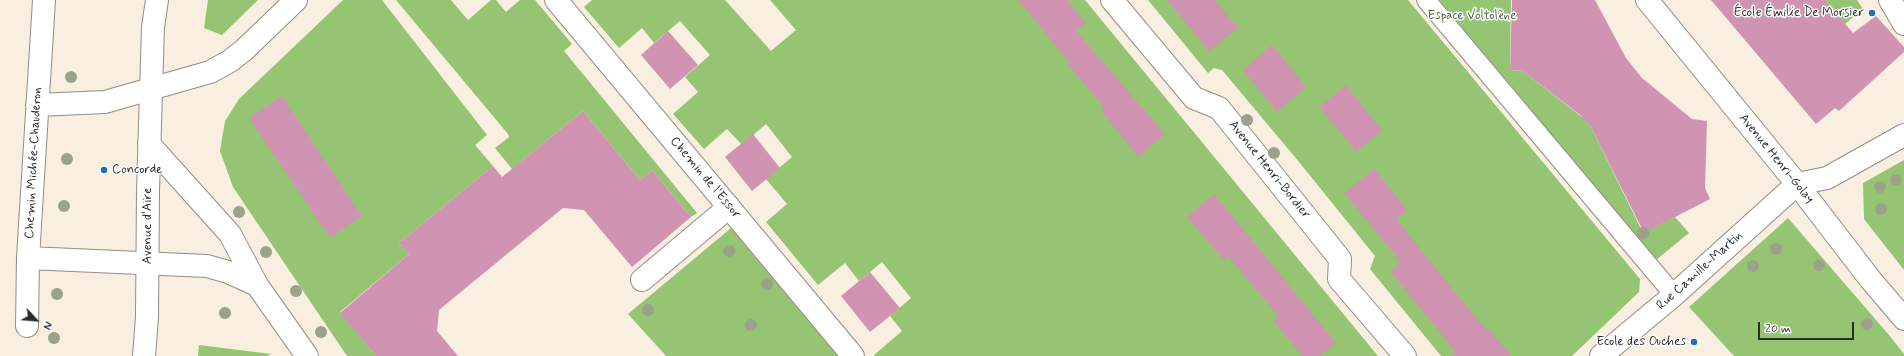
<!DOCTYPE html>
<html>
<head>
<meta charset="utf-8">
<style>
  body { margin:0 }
  #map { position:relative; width:1904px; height:356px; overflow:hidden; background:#f8efe0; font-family:Mynerve,sans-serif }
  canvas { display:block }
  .north { position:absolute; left:16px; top:300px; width:40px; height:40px; -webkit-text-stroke:3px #fff; paint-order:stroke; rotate:116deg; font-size:11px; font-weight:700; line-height:16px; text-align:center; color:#2b2b2b }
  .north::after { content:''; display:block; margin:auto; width:14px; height:18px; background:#2b2b2b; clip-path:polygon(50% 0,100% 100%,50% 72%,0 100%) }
  .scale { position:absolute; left:1758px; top:322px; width:96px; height:18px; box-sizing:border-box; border:2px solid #2b2b2b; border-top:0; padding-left:5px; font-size:12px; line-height:14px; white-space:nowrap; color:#2b2b2b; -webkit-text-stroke:3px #fff; paint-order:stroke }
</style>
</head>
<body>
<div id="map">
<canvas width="1904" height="356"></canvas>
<div class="north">N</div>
<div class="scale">20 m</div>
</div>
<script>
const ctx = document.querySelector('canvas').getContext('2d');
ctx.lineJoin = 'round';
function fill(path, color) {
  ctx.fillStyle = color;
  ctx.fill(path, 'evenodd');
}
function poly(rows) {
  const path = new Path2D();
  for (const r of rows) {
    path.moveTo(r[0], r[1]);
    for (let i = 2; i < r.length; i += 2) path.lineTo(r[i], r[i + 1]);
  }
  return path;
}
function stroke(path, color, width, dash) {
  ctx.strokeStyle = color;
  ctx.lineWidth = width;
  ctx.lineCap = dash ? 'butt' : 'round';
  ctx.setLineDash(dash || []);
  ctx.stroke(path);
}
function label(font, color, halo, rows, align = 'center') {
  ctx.font = font + ' Mynerve,sans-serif';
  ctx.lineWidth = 3;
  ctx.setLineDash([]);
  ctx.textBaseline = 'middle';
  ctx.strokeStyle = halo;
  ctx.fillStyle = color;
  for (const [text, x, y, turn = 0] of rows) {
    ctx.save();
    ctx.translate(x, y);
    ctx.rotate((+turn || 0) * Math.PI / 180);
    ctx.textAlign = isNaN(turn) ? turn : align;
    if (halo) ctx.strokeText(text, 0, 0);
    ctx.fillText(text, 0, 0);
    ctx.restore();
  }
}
const green = poly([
  [208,0,258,0,222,35,204,28],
  [343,0,382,0,487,135,475,145,493,166,399,243,409,254,340,312,376,356,347,356,233,187,220,151,225,121,239,99],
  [396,0,451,0,468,20,491,0,496,0,506,12,520,0,535,0,572,44,564,51,697,213,691,217,652,170,640,180,583,111,512,169,495,148,509,137,508,134],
  [592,0,725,0,771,51,796,30,770,0,1085,0,1378,356,875,356,874,355,902,331,890,316,911,298,882,262,859,281,845,263,818,285,766,222,787,204,766,179,792,157,766,124,742,145,727,129,704,149,673,114,698,92,685,77,710,55,680,21,654,43,642,28,619,48,584,7],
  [1148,0,1408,0,1640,279,1639,292,1572,356,1441,356,1370,269,1375,256,1299,162,1222,70,1214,68,1208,73],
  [1439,0,1511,0,1510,70,1523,71,1583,118,1591,127,1643,233,1675,217,1689,233,1656,260],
  [1825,0,1857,0,1863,9,1845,24],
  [1904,160,1904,270,1864,219,1863,183],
  [1788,218,1889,335,1904,354,1904,356,1734,356,1689,307],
  [731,228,838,356,666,356,628,314],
  [199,345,271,354,267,356,198,356]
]);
const building = poly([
  [1018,0,1067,0,1086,23,1076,31,1165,134,1138,157,1101,111,1105,109,1068,64,1070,63],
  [1167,0,1215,0,1238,28,1209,51],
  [1512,0,1595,0,1626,58,1642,78,1692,119,1707,121,1705,188,1710,199,1644,233,1591,127,1580,115,1523,71,1510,70],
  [1711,0,1825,0,1853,33,1876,16,1904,47,1904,52,1839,111,1835,108,1816,124],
  [668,31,698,65,670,89,641,55],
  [1272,45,1306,87,1277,112,1243,70],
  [1346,85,1382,131,1356,151,1319,107],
  [282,96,362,216,330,238,249,118],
  [583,111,640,180,652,170,691,217,632,267,584,210,563,208,439,310,437,331,458,356,376,356,340,313,409,254,399,243,493,166,502,177],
  [753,134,780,168,752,191,725,157],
  [1374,169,1407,210,1396,219,1485,329,1487,327,1511,356,1450,356,1456,352,1390,271,1401,262,1344,193],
  [1214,194,1336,343,1320,356,1302,356,1273,320,1278,316,1229,257,1224,260,1187,217],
  [870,272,900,308,870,332,841,296]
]);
const service = poly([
  [1426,0,1674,295]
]);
const pedestrian = poly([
  [1890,0,1904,24],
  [642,280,729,207]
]);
const minor = poly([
  [556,0,853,356],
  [1112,0,1194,98,1219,108,1340,259,1339,279,1405,356],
  [1647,0,1797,184,1870,279,1904,319],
  [37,105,105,102,210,72,230,61,244,50,296,0],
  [149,144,230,234,257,285,307,356],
  [28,258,207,266,228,272,257,285],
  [27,326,28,258,44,0],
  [1601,356,1674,295,1797,184,1827,178,1904,135]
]);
const secondary = poly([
  [144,356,147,317,148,191,153,27,157,0]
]);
const trees = [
  [71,77],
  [1247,120],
  [1274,153],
  [67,159],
  [1896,180],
  [1880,187],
  [64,206],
  [1881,209],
  [239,212],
  [1643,233],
  [1776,249],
  [729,251],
  [266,252],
  [1819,265],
  [1753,266],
  [767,284],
  [296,291],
  [57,294],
  [648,310],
  [225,313],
  [1867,324],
  [751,325],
  [321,332],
  [54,338]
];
const markers = [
  [1872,13,4,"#1f6fb2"],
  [104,170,4,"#1f6fb2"],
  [1694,342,4,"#1f6fb2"]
];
const poiNames = [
  ["École Émilie De Morsier",1864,13],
  ["Concorde",112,170,"left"],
  ["Ecole des Ouches",1686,342]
];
const parkNames = [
  ["Espace Voltolène",1472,16]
];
const streetNames = [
  ["Avenue Henri-Golay",1776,159,51],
  ["Chemin Michée-Chauderon",34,163,-87],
  ["Avenue Henri-Bordier",1269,170,51],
  ["Chemin de l'Essor",705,178,50],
  ["Avenue d'Aïre",148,226,-90],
  ["Rue Camille-Martin",1700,271,-42]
];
fill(green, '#95c473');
fill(building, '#d093b2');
stroke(service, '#928d86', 20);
stroke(pedestrian, '#928d86', 24);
stroke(minor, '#928d86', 24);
stroke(secondary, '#928d86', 24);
stroke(service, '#fff', 18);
stroke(pedestrian, '#fff', 22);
stroke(minor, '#fff', 22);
stroke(secondary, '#fff', 22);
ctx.fillStyle = '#9ca18a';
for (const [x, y] of trees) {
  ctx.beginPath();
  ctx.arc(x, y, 6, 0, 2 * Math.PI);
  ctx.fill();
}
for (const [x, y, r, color] of markers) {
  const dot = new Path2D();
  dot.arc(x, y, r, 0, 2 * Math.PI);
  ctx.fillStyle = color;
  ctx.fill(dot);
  stroke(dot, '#fff', 1.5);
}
label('13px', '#2b2b2b', '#fff', poiNames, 'right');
label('13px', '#506144', '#fff', parkNames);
label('13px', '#2b2b2b', '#fff', streetNames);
</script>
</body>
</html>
